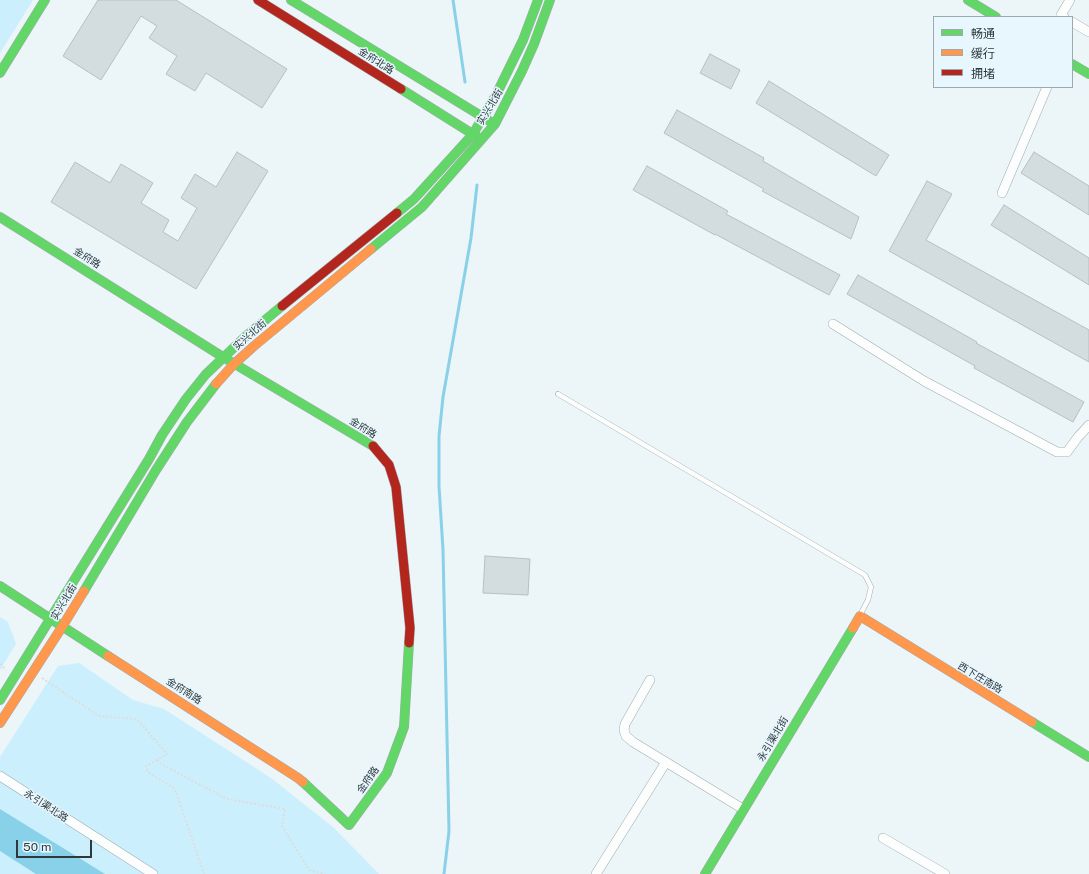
<!DOCTYPE html>
<html>
<head>
<meta charset="utf-8">
<style>
  body { margin:0 }
  #map { position:relative; width:1089px; height:874px; overflow:hidden; background:#ecf5f8; font-family:"Public Sans","Noto Sans SC",sans-serif }
  canvas { display:block }
  .legend { position:absolute; left:933px; top:16px; width:140px; height:72px; box-sizing:border-box; background:#e7f7fd; border:1px solid #9dabb0; margin:0; padding:5px 7px; list-style:none; font-size:12px; color:#2e393d }
  .legend li { display:flex; align-items:center; gap:8px; height:20px }
  .legend b { width:20px; border:1px solid #9dabb0 }
  .scale { position:absolute; left:16px; top:840px; width:76px; height:18px; box-sizing:border-box; border:2px solid #2e393d; border-top:0; padding-left:5px; font-size:12px; line-height:14px; white-space:nowrap; color:#2e393d; -webkit-text-stroke:3px #e7f7fd; paint-order:stroke }
</style>
</head>
<body>
<div id="map">
<canvas width="1089" height="874"></canvas>
<ul class="legend">
<li><b style="height:5px;background:#63d668"></b>畅通</li>
<li><b style="height:5px;background:#ff974d"></b>缓行</li>
<li><b style="height:5px;background:#b3261e"></b>拥堵</li>
</ul>
<div class="scale">50 m</div>
</div>
<script>
const ctx = document.querySelector('canvas').getContext('2d');
ctx.lineJoin = 'round';
function fill(path, color) {
  ctx.fillStyle = color;
  ctx.fill(path, 'evenodd');
}
function poly(rows) {
  const path = new Path2D();
  for (const r of rows) {
    path.moveTo(r[0], r[1]);
    for (let i = 2; i < r.length; i += 2) path.lineTo(r[i], r[i + 1]);
  }
  return path;
}
function stroke(path, color, width, dash) {
  ctx.strokeStyle = color;
  ctx.lineWidth = width;
  ctx.lineCap = dash ? 'butt' : 'round';
  ctx.setLineDash(dash || []);
  ctx.stroke(path);
}
function label(font, color, halo, rows, align = 'center') {
  ctx.font = font + ' "Public Sans","Noto Sans SC",sans-serif';
  ctx.lineWidth = 3;
  ctx.setLineDash([]);
  ctx.textBaseline = 'middle';
  ctx.strokeStyle = halo;
  ctx.fillStyle = color;
  for (const [text, x, y, turn = 0] of rows) {
    ctx.save();
    ctx.translate(x, y);
    ctx.rotate((+turn || 0) * Math.PI / 180);
    ctx.textAlign = isNaN(turn) ? turn : align;
    if (halo) ctx.strokeText(text, 0, 0);
    ctx.fillText(text, 0, 0);
    ctx.restore();
  }
}
const green = poly([
  [0,0,33,0,0,53],
  [0,617,8,622,16,644,0,670],
  [79,663,133,700,164,709,271,778,334,828,379,874,0,874,0,757,58,666]
]);
const water = poly([
  [0,809,105,874,36,874,0,851]
]);
const stream = poly([
  [453,0,465,82],
  [444,874,449,831,443,550,439,486,439,436,443,397,471,238,477,185]
]);
const building = poly([
  [98,0,176,0,287,69,262,108,206,73,195,91,166,74,177,56,149,38,157,26,141,16,101,80,63,56,98,0],
  [710,54,740,70,731,89,700,73,710,54],
  [769,81,889,155,876,176,756,103,769,81],
  [677,110,764,158,763,161,859,217,851,239,762,191,764,189,664,133,677,110],
  [237,152,268,171,196,289,51,202,75,162,110,183,121,164,153,183,141,203,169,220,163,232,178,241,197,208,181,198,195,174,216,187,237,152],
  [1034,152,1089,186,1089,215,1021,173,1034,152],
  [647,166,728,211,726,214,840,275,829,295,715,234,715,235,633,190,647,166],
  [927,181,952,194,926,240,1089,330,1089,362,889,251,927,181],
  [1004,205,1089,258,1089,285,991,225,1004,205],
  [858,275,977,342,976,343,1084,402,1073,422,974,368,975,366,847,294,858,275],
  [485,556,530,559,528,595,483,593,485,556]
]);
const path = poly([
  [0,664,6,670],
  [42,678,99,716,137,719,167,754,146,766,148,772,175,789,204,874],
  [157,760,163,765,227,799,285,809,282,826,309,870,325,874]
]);
const lane = poly([
  [558,394,865,575,871,587,868,600,860,615]
]);
const street = poly([
  [1064,17,1061,15,1070,0],
  [1072,22,1089,32],
  [1002,193,1047,87],
  [833,324,924,381,1057,452,1067,452,1078,437,1089,425],
  [650,680,625,724,624,730,626,736,633,742,743,809],
  [0,776,153,874],
  [883,838,945,874],
  [596,874,666,762]
]);
const fast = poly([
  [291,0,491,122],
  [968,0,996,17],
  [1072,64,1089,74],
  [0,73,45,0],
  [401,89,479,138],
  [397,213,414,199,473,134,496,95,523,40,538,0],
  [0,217,223,357,373,446],
  [371,249,422,207,495,124,522,71,534,44,550,0],
  [0,586,108,656],
  [84,591,156,470,187,422,216,384],
  [0,700,149,459,162,435,186,399,206,374,246,336,282,306],
  [1032,722,1089,757],
  [303,782,349,825,387,773,404,727,409,643],
  [705,874,853,628]
]);
const slow = poly([
  [216,384,234,364,254,346,371,249],
  [853,628,860,616,1032,722],
  [108,656,298,778,303,782],
  [0,723,62,627,84,591]
]);
const jam = poly([
  [258,0,401,89],
  [282,306,397,213],
  [373,446,389,465,396,487,410,628,409,643]
]);
const streetNames = [
  ["金府北路",376,61,32],
  ["实兴北街",490,107,-59],
  ["金府路",87,258,32],
  ["实兴北街",250,335,-41],
  ["金府路",363,428,32],
  ["实兴北街",64,602,-59],
  ["西下庄南路",980,678,31],
  ["金府南路",184,691,32],
  ["永引渠北街",773,739,-59],
  ["金府路",368,780,-55],
  ["永引渠北路",46,806,33]
];
fill(green, '#cbeffc');
fill(water, '#89d1e8');
stroke(stream, '#89d1e8', 3);
fill(building, '#d3dcdf');
stroke(building, '#b6bfc2', 1);
stroke(lane, '#a2aaad', 5.5);
stroke(street, '#a2aaad', 10);
stroke(fast, '#a2aaad', 10);
stroke(slow, '#a2aaad', 10);
stroke(jam, '#a2aaad', 10);
stroke(path, '#dbdede', 2, [2, 2]);
stroke(lane, '#fcfefe', 4.5);
stroke(street, '#fcfefe', 9);
stroke(fast, '#63d668', 9);
stroke(slow, '#ff974d', 9);
stroke(jam, '#b3261e', 9);
label('10px', '#2e393d', '#e7f7fd', streetNames);
</script>
</body>
</html>
